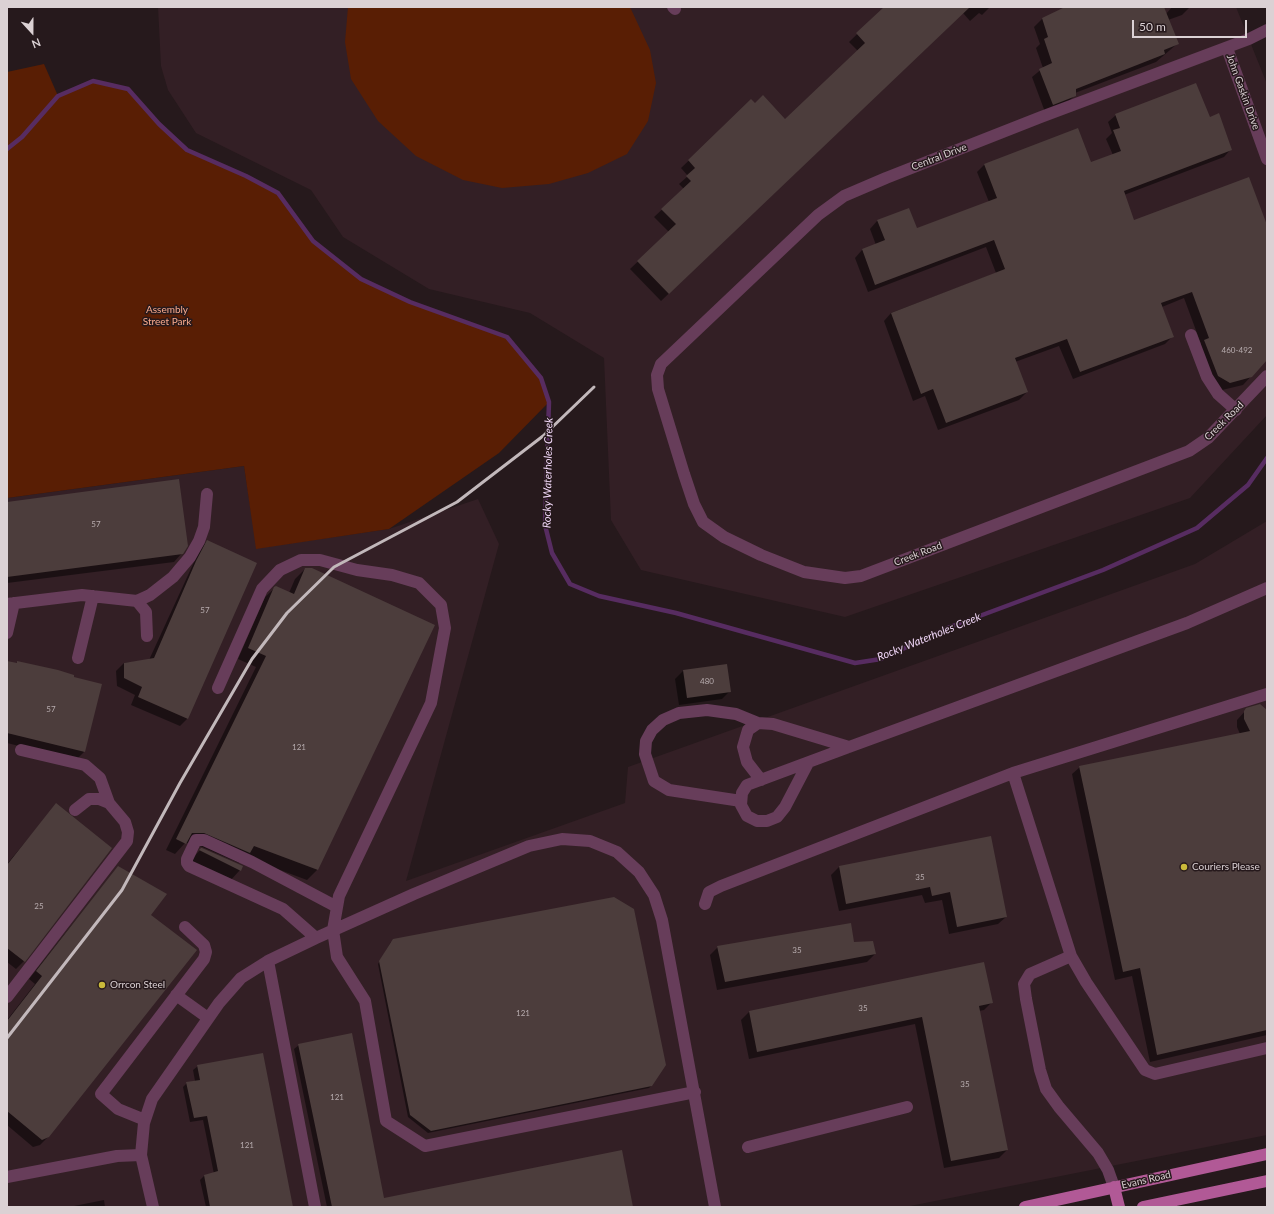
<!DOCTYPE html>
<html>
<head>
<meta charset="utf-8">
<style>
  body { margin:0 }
  #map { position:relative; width:1274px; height:1214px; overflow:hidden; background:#26191c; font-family:Lato,sans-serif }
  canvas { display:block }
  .frame { position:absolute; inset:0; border:8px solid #dbd1d4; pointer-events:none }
  .north { position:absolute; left:12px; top:12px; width:40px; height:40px; -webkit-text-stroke:3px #26191c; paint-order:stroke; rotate:159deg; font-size:11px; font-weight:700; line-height:16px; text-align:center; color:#dbd1d4 }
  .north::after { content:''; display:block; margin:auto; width:14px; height:18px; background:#dbd1d4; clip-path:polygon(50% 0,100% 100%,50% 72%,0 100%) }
  .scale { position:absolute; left:1132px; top:20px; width:115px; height:18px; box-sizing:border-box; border:2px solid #dbd1d4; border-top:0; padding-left:5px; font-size:12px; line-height:14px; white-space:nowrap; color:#dbd1d4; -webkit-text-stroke:3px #26191c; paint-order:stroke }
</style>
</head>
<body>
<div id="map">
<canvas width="1274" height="1214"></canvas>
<div class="frame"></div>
<div class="north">N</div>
<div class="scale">50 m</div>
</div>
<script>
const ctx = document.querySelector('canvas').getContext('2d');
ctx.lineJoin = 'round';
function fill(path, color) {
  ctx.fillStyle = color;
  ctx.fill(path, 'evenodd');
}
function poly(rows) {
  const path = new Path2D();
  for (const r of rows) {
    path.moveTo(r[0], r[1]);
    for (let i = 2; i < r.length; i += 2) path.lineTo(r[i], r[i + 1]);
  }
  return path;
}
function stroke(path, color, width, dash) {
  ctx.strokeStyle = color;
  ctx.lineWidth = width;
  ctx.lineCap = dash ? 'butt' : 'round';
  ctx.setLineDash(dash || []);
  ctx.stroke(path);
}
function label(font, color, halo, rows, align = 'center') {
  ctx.font = font + ' Lato,sans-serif';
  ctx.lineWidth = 3;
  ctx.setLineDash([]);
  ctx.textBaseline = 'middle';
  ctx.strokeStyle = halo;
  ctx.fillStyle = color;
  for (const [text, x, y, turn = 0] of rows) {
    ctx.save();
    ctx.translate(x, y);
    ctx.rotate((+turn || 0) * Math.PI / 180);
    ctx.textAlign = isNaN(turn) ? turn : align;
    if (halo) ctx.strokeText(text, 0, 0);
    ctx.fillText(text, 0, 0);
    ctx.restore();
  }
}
const built = poly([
  [158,7,1236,7,1267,84,1267,415,1190,498,845,617,641,570,611,520,604,358,530,313,429,289,343,237,311,190,196,133,168,90,161,66],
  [244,466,257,548,389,529,478,499,499,544,406,881,625,803,628,767,1195,564,1267,521,1267,1135,905,1207,7,1207,7,498]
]);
const green = poly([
  [348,7,630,7,650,50,656,83,648,121,627,154,588,173,549,184,502,188,463,180,416,156,378,121,351,79,345,42],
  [44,64,58,96,93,81,128,89,159,124,187,150,246,176,278,193,313,241,361,279,410,302,507,337,541,378,549,402,499,453,389,529,256,549,244,466,7,498,7,72]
]);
const shadow = poly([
  [885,7,990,7,982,15,979,13,970,21,963,13,661,301,630,269,669,232,654,217,684,189,679,184,688,176,681,168,751,101,785,120,858,51,849,42],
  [1069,7,1163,7,1166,14,1172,7,1190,7,1182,15,1168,20,1177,44,1156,62,1075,93,1075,95,1067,103,1045,112,1032,77,1043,68,1036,48,1040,44,1034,27,1042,19],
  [1116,115,1209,118,1231,149,1224,157,1124,195,1133,221,1267,228,1267,359,1243,385,1222,390,1210,383,1197,348,1201,344,1184,298,1162,307,1173,336,1165,344,1073,379,1059,346,1015,362,1027,392,1019,400,938,430,925,396,913,401,884,321,891,313,996,273,986,247,868,292,855,258,862,250,876,245,870,229,877,221,909,209,916,229,989,202,977,172,985,164,1091,164,1113,155,1106,139,1112,133,1108,122],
  [7,502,182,553,174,562,7,583],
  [207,541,188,718,180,726,131,705,135,695,117,686,116,671,124,663,149,660,200,549],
  [306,568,318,869,307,880,245,857,239,863,193,843,185,843,175,854,166,850,256,667,238,659,265,597,276,587,289,593,295,579],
  [7,662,15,664,18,662,84,752,76,760,7,743],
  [726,665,730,691,722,699,679,705,675,679,683,671],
  [1247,709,1267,713,1267,1035,1150,1062,1132,976,1115,980,1072,774,1080,767,1240,734,1237,727,1237,720],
  [56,805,24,961,16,969,7,962,7,864],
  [990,837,1006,917,998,924,949,934,942,900,925,903,922,895,839,911,831,875,839,867],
  [201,849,240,870,230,881,190,861],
  [118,867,149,915,48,1137,40,1145,33,1147,7,1125,7,1020,35,984,29,979],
  [391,942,652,1085,649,1088,428,1133,408,1117,378,964],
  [854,943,875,954,867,962,717,990,710,955,718,947],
  [992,1002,984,1010,979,1011,1007,1150,999,1158,944,1168,915,1024,749,1059,741,1020,749,1012],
  [299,1045,383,1200,632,1207,327,1207,294,1049],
  [198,1066,292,1207,206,1207,200,1180,204,1176,214,1174,203,1120,190,1122,183,1087,187,1083,195,1081,193,1070],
  [104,1200,105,1207,69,1207]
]);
const stream = poly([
  [7,149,22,137,58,96,93,81,128,89,159,124,187,150,246,176,278,193,313,241,361,279,410,302,507,337,541,378,549,402,545,525,552,553,570,584,599,596,676,613,855,663,881,659,950,627,1103,570,1197,528,1248,485,1267,458]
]);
const building = poly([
  [884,7,970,7,669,294,637,261,676,224,661,209,691,181,686,176,695,168,688,160,751,99,755,103,763,95,785,119,865,43,856,33],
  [1065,7,1164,7,1179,44,1164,50,1165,54,1076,89,1076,96,1053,105,1039,69,1052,63,1044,39,1048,37,1042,18],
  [1196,83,1210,117,1219,113,1232,150,1124,191,1134,220,1249,177,1267,225,1267,360,1252,377,1230,383,1218,376,1204,340,1209,338,1192,292,1161,303,1174,337,1080,372,1067,339,1015,358,1028,392,946,423,933,389,921,394,891,313,1005,269,994,240,875,285,862,249,885,240,877,220,909,208,917,228,997,198,984,164,1078,128,1091,162,1121,151,1113,130,1120,128,1115,114],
  [179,479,188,546,183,554,7,577,7,502],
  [207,540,257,563,188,719,138,697,142,687,124,678,124,663,154,658,196,561],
  [305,568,312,568,435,625,318,870,254,846,250,853,204,833,192,833,186,844,176,839,266,656,248,648,274,587,276,586,294,594],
  [7,661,17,663,17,661,58,670,74,675,74,677,102,684,85,752,7,733],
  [727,664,731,692,687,698,683,670],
  [1260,704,1267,710,1267,1030,1157,1055,1140,968,1123,972,1079,766,1250,731,1244,719,1244,711,1246,708],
  [56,803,112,848,25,962,7,948,7,865],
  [991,836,1007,917,957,927,950,892,932,896,930,887,846,904,839,866],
  [201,848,202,848,243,866,241,871,199,850],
  [118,866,167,894,151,915,197,950,49,1137,42,1140,7,1111,7,1021,42,976,36,971],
  [614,897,634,909,666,1065,652,1086,431,1131,410,1115,379,961,393,939],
  [851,923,854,942,873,941,876,954,725,982,717,946],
  [984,962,993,1003,979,1006,1008,1150,951,1161,922,1017,757,1052,749,1011],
  [352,1033,384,1198,622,1150,633,1207,332,1207,298,1044],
  [263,1053,293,1207,210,1207,204,1175,218,1171,207,1116,194,1118,186,1082,200,1080,197,1065]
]);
const minor = poly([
  [673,7,675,9],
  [1267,30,1249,39,1041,117,886,178,844,196,818,215,661,364,657,375,658,389,684,474,694,504,703,522,724,537,761,555,804,572,845,578,861,576,1189,451,1208,438,1267,376],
  [1227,48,1267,159],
  [1191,335,1207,377,1218,394,1236,410],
  [137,601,150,595,173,577,190,557,199,541,204,527,207,494],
  [7,604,82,595,137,601,146,612,147,636],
  [7,633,14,603],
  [78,658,93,596],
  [218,688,262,589,280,570,301,560,320,560,357,570,392,575,419,583,441,605,445,628,431,703,339,896,333,930,337,957,365,1001,386,1121,425,1146,695,1092],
  [1267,694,1013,773,1071,956,1086,982,1145,1070,1155,1074,1267,1048],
  [21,750,85,765,100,778,109,803],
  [808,763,785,807,777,817,767,821,757,821,747,816,741,805,742,793,747,785,849,747,1187,623,1267,588],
  [761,780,747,762,743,747,748,730,758,723,773,724,849,747],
  [741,801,669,790,654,781,645,754,646,741,652,730,663,720,679,713,707,710,736,714,758,723],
  [705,904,709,892,721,886,1013,773],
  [316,938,283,909,189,866,187,863,187,859,196,840,204,840,252,862,337,907],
  [1071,956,1030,974,1024,984,1026,999,1040,1070,1046,1089,1059,1107,1098,1153,1108,1170,1114,1187],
  [268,961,315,1207],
  [176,995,208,1018],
  [7,997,127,841,128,832,125,822,109,803,99,799,89,799,75,810],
  [145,1120,118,1109,101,1094,204,959,206,952,204,945,185,927],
  [748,1147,907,1107],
  [7,1177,117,1156,141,1155],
  [153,1207,141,1155,144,1123,152,1099,219,1003,241,978,268,961,316,938,414,894,529,846,562,839,590,841,617,852,639,872,654,895,662,920,715,1207]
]);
const major = poly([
  [1114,1187,1119,1207],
  [1025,1207,1267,1154],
  [1143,1207,1267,1181]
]);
const rail = poly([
  [7,1038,122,890,180,783,252,659,287,613,334,567,457,502,543,436,594,387]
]);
const markers = [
  [1184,867,4,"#caba3a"],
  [102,985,4,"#caba3a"]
];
const numberNames = [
  ["460-492",1237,350],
  ["57",96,524],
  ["57",205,610],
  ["480",707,681],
  ["57",51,709],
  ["121",299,747],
  ["35",920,877],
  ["25",39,906],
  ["35",797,950],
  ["35",863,1008],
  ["121",523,1013],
  ["35",965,1084],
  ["121",337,1097],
  ["121",247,1145]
];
const streetNames = [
  ["John Gaskin Drive",1243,92,70],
  ["Central Drive",939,157,-21],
  ["Creek Road",1224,421,-45],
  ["Creek Road",918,554,-21],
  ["Evans Road",1146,1180,-13]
];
const parkNames = [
  ["Assembly",167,310],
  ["Street Park",167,322]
];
const poiNames = [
  ["Couriers Please",1192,867],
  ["Orrcon Steel",110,985]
];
const waterNames = [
  ["Rocky Waterholes Creek",548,473,-89],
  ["Rocky Waterholes Creek",929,637,-22]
];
fill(built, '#331f25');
fill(green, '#591e04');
fill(shadow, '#0007');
stroke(stream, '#572c61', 4.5);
fill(building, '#4c3d3c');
stroke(minor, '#673d5a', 12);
stroke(major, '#b15996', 12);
stroke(rail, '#c2b8bb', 3);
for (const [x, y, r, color] of markers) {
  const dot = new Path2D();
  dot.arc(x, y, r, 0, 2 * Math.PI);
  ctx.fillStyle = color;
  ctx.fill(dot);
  stroke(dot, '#26191c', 1.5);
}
label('8px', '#b7acae', null, numberNames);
label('10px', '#dbd1d4', '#26191c', streetNames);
label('10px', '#faaa8c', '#26191c', parkNames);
label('10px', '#dbd1d4', '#26191c', poiNames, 'left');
label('italic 11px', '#f0d6f7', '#26191c', waterNames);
</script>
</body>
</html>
